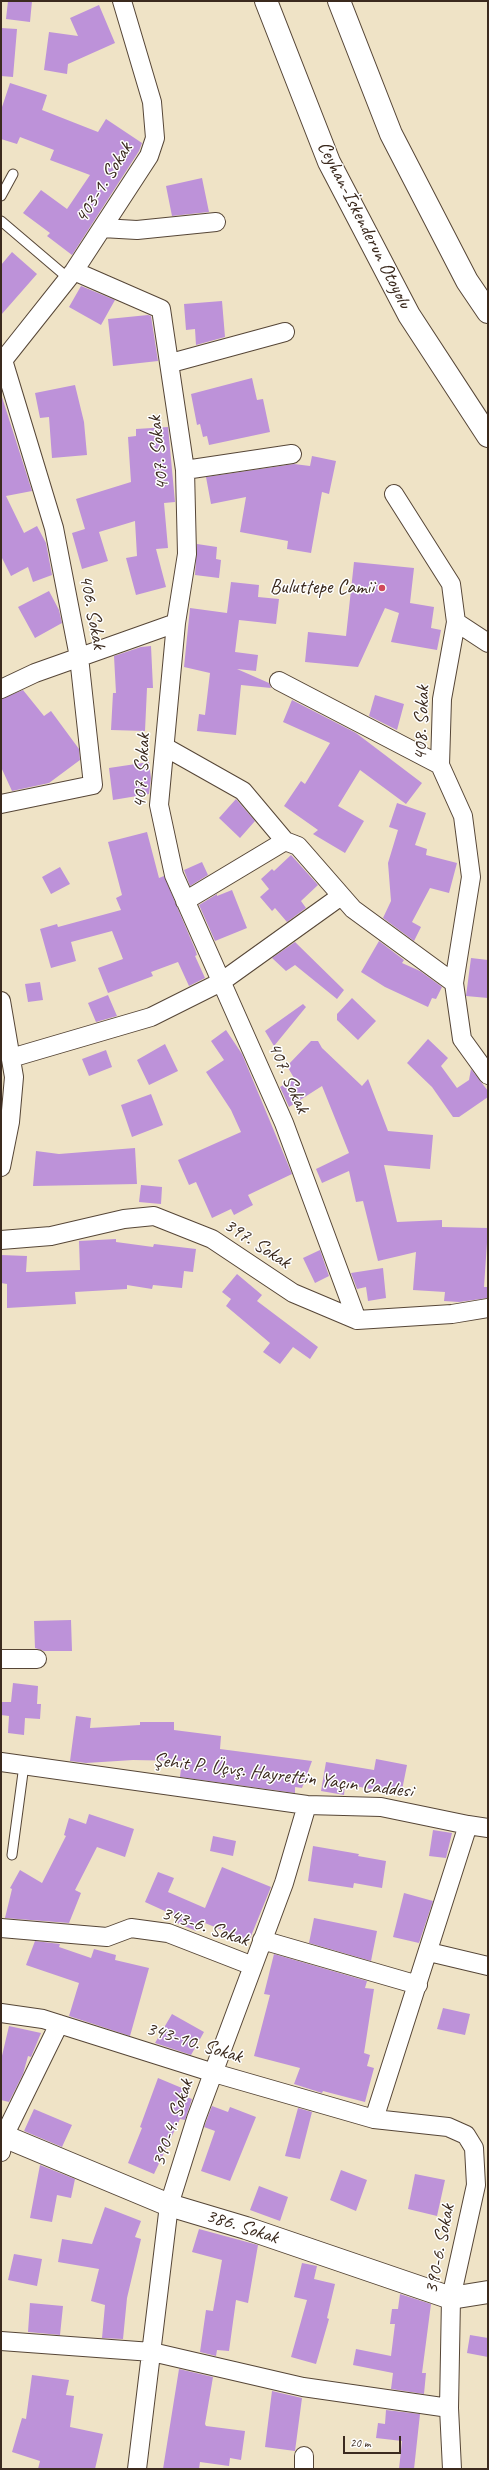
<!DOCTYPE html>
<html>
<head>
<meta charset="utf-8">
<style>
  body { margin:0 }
  #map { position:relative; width:489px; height:2470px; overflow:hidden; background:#efe3c6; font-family:Caveat,sans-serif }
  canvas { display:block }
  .frame { position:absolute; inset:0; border:2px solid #3b2a1e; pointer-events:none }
  .scale { position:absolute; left:343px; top:2436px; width:58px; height:18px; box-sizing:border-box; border:2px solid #3b2a1e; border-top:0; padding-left:5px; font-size:12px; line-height:14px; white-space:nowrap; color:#3b2a1e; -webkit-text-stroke:3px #fff; paint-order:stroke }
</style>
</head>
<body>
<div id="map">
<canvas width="489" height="2470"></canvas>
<div class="frame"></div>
<div class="scale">20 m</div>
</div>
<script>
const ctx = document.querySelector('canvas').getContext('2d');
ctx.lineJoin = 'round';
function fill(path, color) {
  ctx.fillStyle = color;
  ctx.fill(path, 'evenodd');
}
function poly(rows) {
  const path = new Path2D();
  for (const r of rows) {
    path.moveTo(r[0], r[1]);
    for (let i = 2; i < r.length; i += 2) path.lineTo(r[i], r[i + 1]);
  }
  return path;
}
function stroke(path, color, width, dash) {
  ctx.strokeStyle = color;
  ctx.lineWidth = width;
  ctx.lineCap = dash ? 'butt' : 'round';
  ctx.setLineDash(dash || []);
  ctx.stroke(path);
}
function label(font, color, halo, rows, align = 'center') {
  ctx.font = font + ' Caveat,sans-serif';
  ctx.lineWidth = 3;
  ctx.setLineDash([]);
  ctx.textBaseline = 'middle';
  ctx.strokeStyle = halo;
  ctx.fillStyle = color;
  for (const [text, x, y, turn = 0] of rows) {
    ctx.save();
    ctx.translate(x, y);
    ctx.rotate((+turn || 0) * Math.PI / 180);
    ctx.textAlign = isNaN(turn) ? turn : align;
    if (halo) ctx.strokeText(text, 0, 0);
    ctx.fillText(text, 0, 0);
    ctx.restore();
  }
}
const building = poly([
  [8,1,32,1,30,22,6,19],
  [99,5,115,43,68,64,67,74,44,70,49,32,78,36,70,18],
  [1,28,17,29,13,77,1,76],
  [10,83,47,95,42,110,98,132,106,119,142,143,139,151,72,255,47,236,50,233,23,213,41,190,67,209,90,175,50,160,54,150,20,137,17,144,1,139,1,110],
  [202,178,209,212,172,216,166,186],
  [12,252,37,274,1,315,1,265],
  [81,286,115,300,101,325,69,307],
  [222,301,225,337,196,345,195,329,186,330,184,304],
  [148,315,151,316,158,361,113,366,108,319],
  [252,378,257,400,263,399,270,432,209,445,207,436,203,437,200,424,197,425,191,394],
  [75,385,84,422,87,455,52,458,49,417,40,418,35,393],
  [1,394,32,491,6,496,24,533,37,526,46,543,52,575,33,582,28,567,11,576,1,556],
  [168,427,175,502,164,503,168,548,156,549,166,587,136,595,126,558,137,556,135,521,99,532,108,561,82,569,72,533,85,529,76,499,131,482,128,437,136,436,136,429],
  [312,456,336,461,329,494,322,492,311,553,287,549,288,541,240,532,246,497,211,504,206,477,294,464,310,466],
  [197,544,217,547,216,559,221,560,219,578,195,575],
  [354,562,414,568,410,603,434,607,431,628,441,630,437,650,391,642,399,613,385,608,358,667,305,662,308,632,346,636],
  [231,582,259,585,258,597,279,599,276,624,239,620,235,652,258,655,256,671,237,669,269,683,271,688,241,685,236,735,197,731,199,714,205,715,210,673,184,667,190,608,227,613],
  [49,591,59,610,62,623,35,638,18,607],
  [151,646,153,688,147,688,145,731,111,730,113,693,116,693,114,656,141,647],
  [23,690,44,716,51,711,79,749,80,760,49,783,12,791,1,767,1,699],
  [375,695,404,704,397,730,369,716],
  [292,700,356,733,422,783,406,804,360,770,338,806,364,821,345,853,313,834,318,830,284,806,301,781,305,784,330,743,283,722],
  [149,762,151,778,149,794,113,800,109,768],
  [236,799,255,821,240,838,219,818],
  [397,803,426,813,415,845,427,849,426,855,457,863,449,893,430,888,412,922,421,927,414,941,383,918,391,901,388,863,398,830,389,827],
  [147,832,159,878,164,876,195,949,197,955,195,956,205,978,189,986,178,962,151,972,153,976,108,993,98,968,123,959,112,931,71,942,76,961,51,968,40,929,57,924,58,927,121,910,116,898,122,895,108,842],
  [291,855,318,885,301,901,306,908,287,922,275,908,272,911,260,897,269,889,261,879,272,869,274,871],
  [202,862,208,875,190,886,184,870],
  [60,867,70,884,51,894,42,877],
  [232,890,247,928,215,941,199,905,217,894,217,896],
  [379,941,404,960,402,963,420,971,442,987,436,999,432,998,428,1007,385,987,361,972],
  [295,942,344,990,337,999,295,965,286,971,272,958],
  [471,958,488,960,488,998,466,996],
  [40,982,43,1000,28,1002,25,984],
  [108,995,117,1016,96,1022,88,1003],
  [352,998,376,1021,358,1040,337,1020,337,1014],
  [303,1004,306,1007,274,1046,265,1031],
  [226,1030,242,1054,292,1174,248,1195,253,1205,234,1215,231,1209,212,1218,196,1182,189,1185,178,1160,241,1132,231,1110,206,1072,224,1060,211,1041],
  [428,1039,448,1058,441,1066,457,1088,469,1080,471,1069,488,1091,488,1097,459,1117,453,1117,432,1087,407,1063],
  [311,1041,318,1041,322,1048,362,1086,368,1079,388,1131,433,1135,430,1169,384,1165,397,1222,442,1220,442,1227,488,1228,484,1287,488,1287,488,1298,459,1302,444,1301,445,1292,413,1290,416,1252,378,1261,363,1201,356,1202,349,1171,322,1183,316,1169,349,1153,322,1086,289,1107,280,1087,294,1078,287,1066],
  [165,1044,178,1071,149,1085,137,1060],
  [106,1050,112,1067,89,1076,82,1059],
  [151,1094,163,1125,132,1137,121,1105],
  [135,1148,137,1184,33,1186,36,1151,59,1154],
  [141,1185,162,1187,161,1204,139,1202],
  [116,1239,116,1242,153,1247,154,1244,196,1249,193,1272,184,1271,182,1288,153,1285,152,1289,127,1285,127,1289,75,1292,76,1304,7,1308,7,1284,1,1283,1,1255,27,1256,26,1272,80,1270,79,1241],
  [320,1250,329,1276,315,1283,303,1258],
  [383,1268,386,1298,368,1301,366,1287,357,1289,351,1273],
  [237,1274,262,1295,257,1301,318,1347,310,1359,293,1347,280,1364,263,1352,270,1343,226,1306,231,1299,222,1292],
  [71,1620,72,1651,44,1651,35,1648,34,1621],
  [13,1683,38,1686,37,1704,41,1704,40,1719,25,1718,24,1735,8,1733,9,1716,1,1715,1,1702,11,1702],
  [76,1716,91,1718,90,1728,140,1725,140,1722,174,1722,174,1730,221,1736,220,1749,312,1761,302,1788,295,1787,295,1793,180,1777,182,1761,133,1760,86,1763,70,1761],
  [376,1759,407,1765,401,1795,345,1784,344,1795,321,1791,326,1762,374,1770],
  [89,1814,134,1829,125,1857,97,1847,75,1890,81,1893,69,1923,5,1918,12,1889,10,1888,20,1870,42,1883,66,1836,64,1835,69,1818,86,1824],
  [433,1830,452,1833,446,1858,429,1856],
  [213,1836,236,1841,233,1856,210,1851],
  [313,1846,359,1854,358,1856,386,1861,382,1888,354,1883,353,1888,308,1881],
  [222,1867,271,1887,249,1941,200,1921,202,1917,196,1931,175,1922,178,1917,145,1902,158,1872,174,1878,168,1892,205,1908],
  [404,1893,433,1901,419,1943,393,1937],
  [314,1918,377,1931,371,1961,309,1943],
  [35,1941,60,1944,59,1947,91,1958,94,1949,116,1955,115,1960,149,1968,130,2036,69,2016,79,1983,26,1965],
  [274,1954,367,1981,365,1988,374,1989,364,2053,370,2055,367,2066,374,2068,365,2102,323,2091,322,2093,294,2084,300,2068,254,2056,270,1995,264,1994],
  [443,2008,470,2014,465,2035,437,2029],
  [172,2014,204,2032,191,2055,155,2043],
  [9,2026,41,2033,31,2057,28,2056,23,2074,9,2102,1,2100,1,2060],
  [158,2078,189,2091,187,2097,192,2099,185,2120,180,2119,154,2174,128,2163,142,2128,140,2127],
  [212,2106,228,2112,230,2107,256,2117,230,2181,201,2171,215,2131,204,2127],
  [298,2108,312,2112,300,2159,285,2156],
  [34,2109,72,2125,62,2147,24,2131],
  [40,2165,75,2179,71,2198,57,2195,52,2222,30,2218],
  [341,2170,367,2180,356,2211,330,2200],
  [415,2174,445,2180,437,2216,408,2209],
  [259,2186,288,2197,280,2221,250,2210],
  [105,2207,141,2221,135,2237,141,2239,127,2298,123,2339,102,2338,105,2305,91,2301,99,2269,58,2262,62,2239,92,2244],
  [199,2229,258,2245,248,2303,236,2300,229,2351,217,2350,216,2356,200,2352,206,2310,213,2311,222,2260,192,2252],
  [14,2254,42,2259,37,2286,8,2280],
  [302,2263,317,2266,314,2279,335,2284,327,2318,329,2319,316,2364,291,2357,307,2300,294,2297],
  [400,2294,431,2304,422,2373,426,2373,424,2394,391,2389,393,2373,353,2365,356,2349,391,2356,395,2324,390,2324,392,2309,398,2309],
  [30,2303,63,2306,60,2335,28,2332],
  [470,2335,488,2338,488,2357,467,2353],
  [179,2369,213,2377,205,2424,206,2426,245,2431,241,2460,230,2458,229,2466,200,2462,199,2469,163,2469],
  [32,2375,69,2380,66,2395,74,2396,70,2427,103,2434,95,2469,38,2469,40,2461,12,2452,22,2418,26,2419],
  [272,2391,302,2398,295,2451,265,2447],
  [386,2410,420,2414,414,2469,399,2469,402,2441,376,2438,378,2423,385,2424]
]);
const service = poly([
  [1,196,13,174],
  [1,221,68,278],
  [12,1855,24,1765]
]);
const minor = poly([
  [102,228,137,230,216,222],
  [74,271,161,309,185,470,187,554,176,623,159,805,174,875,284,1123,357,1320],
  [1,363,74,271,149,156,155,138,152,102,122,1],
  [171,363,285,332],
  [185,470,292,454],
  [394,494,451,584,456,622,442,699,440,765,463,816,471,877,454,983,462,1039,488,1075],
  [456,622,488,643],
  [279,681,440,765],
  [1,689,35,673,176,623],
  [165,747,243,791,285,841,298,846,353,909,454,983],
  [1,804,93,785,79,657,54,528,3,360],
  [185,901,285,841],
  [1,1001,14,1077,10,1122,1,1167],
  [11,1058,151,1017,221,982,341,896],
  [1,1240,51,1236,124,1219,154,1216,212,1239,293,1293,357,1320,452,1314,488,1308],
  [1,1659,37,1659],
  [1,1762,307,1805,381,1807,468,1825,488,1828],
  [1,1928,107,1937,131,1928,168,1933,253,1966],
  [262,1940,418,1985],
  [429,1952,488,1966],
  [1,2013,43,2019,214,2073,374,2119,448,2127,466,2135,474,2148,476,2185,451,2298,449,2408,452,2469],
  [374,2119,468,1825],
  [1,2152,4,2136,59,2024],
  [1,2341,152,2352,303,2387,449,2408],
  [304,2456,304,2469],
  [137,2469,169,2205,196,2119,284,1883,307,1805]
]);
const tertiary = poly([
  [1,2135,169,2205,246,2228,451,2298,488,2292]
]);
const motorway = poly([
  [266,1,329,162,409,315,488,436],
  [339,1,391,134,467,281,488,312]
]);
const markers = [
  [382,588,4,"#d1495b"]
];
const streetNames = [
  ["403-1. Sokak",104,183,-58],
  ["Ceyhan-İskenderun Otoyolu",364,225,63],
  ["407. Sokak",159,453,-96],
  ["406. Sokak",92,612,79],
  ["408. Sokak",422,723,-88],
  ["407. Sokak",142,771,-87],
  ["407. Sokak",288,1078,66],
  ["397. Sokak",257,1244,33],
  ["Şehit P. Üçvş. Hayrettin Yaçın Caddesi",283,1776,7],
  ["343-6. Sokak",205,1927,18],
  ["343-10. Sokak",194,2043,17],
  ["390-4. Sokak",173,2123,-71],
  ["386. Sokak",242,2227,18],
  ["390-6. Sokak",440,2249,-79]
];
const poiNames = [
  ["Buluttepe Camii",374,588]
];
fill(building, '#bd92d9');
stroke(service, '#564637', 11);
stroke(minor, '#564637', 20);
stroke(tertiary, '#564637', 24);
stroke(motorway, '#564637', 24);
stroke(service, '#fff', 9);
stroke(minor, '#fff', 18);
stroke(tertiary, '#fff', 22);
stroke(motorway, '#fff', 22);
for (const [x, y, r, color] of markers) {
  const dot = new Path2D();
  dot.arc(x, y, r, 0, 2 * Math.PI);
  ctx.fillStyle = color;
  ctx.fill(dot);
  stroke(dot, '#fff', 1.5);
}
label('20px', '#3b2a1e', '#fff', streetNames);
label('20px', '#3b2a1e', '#fff', poiNames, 'right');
</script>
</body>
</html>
